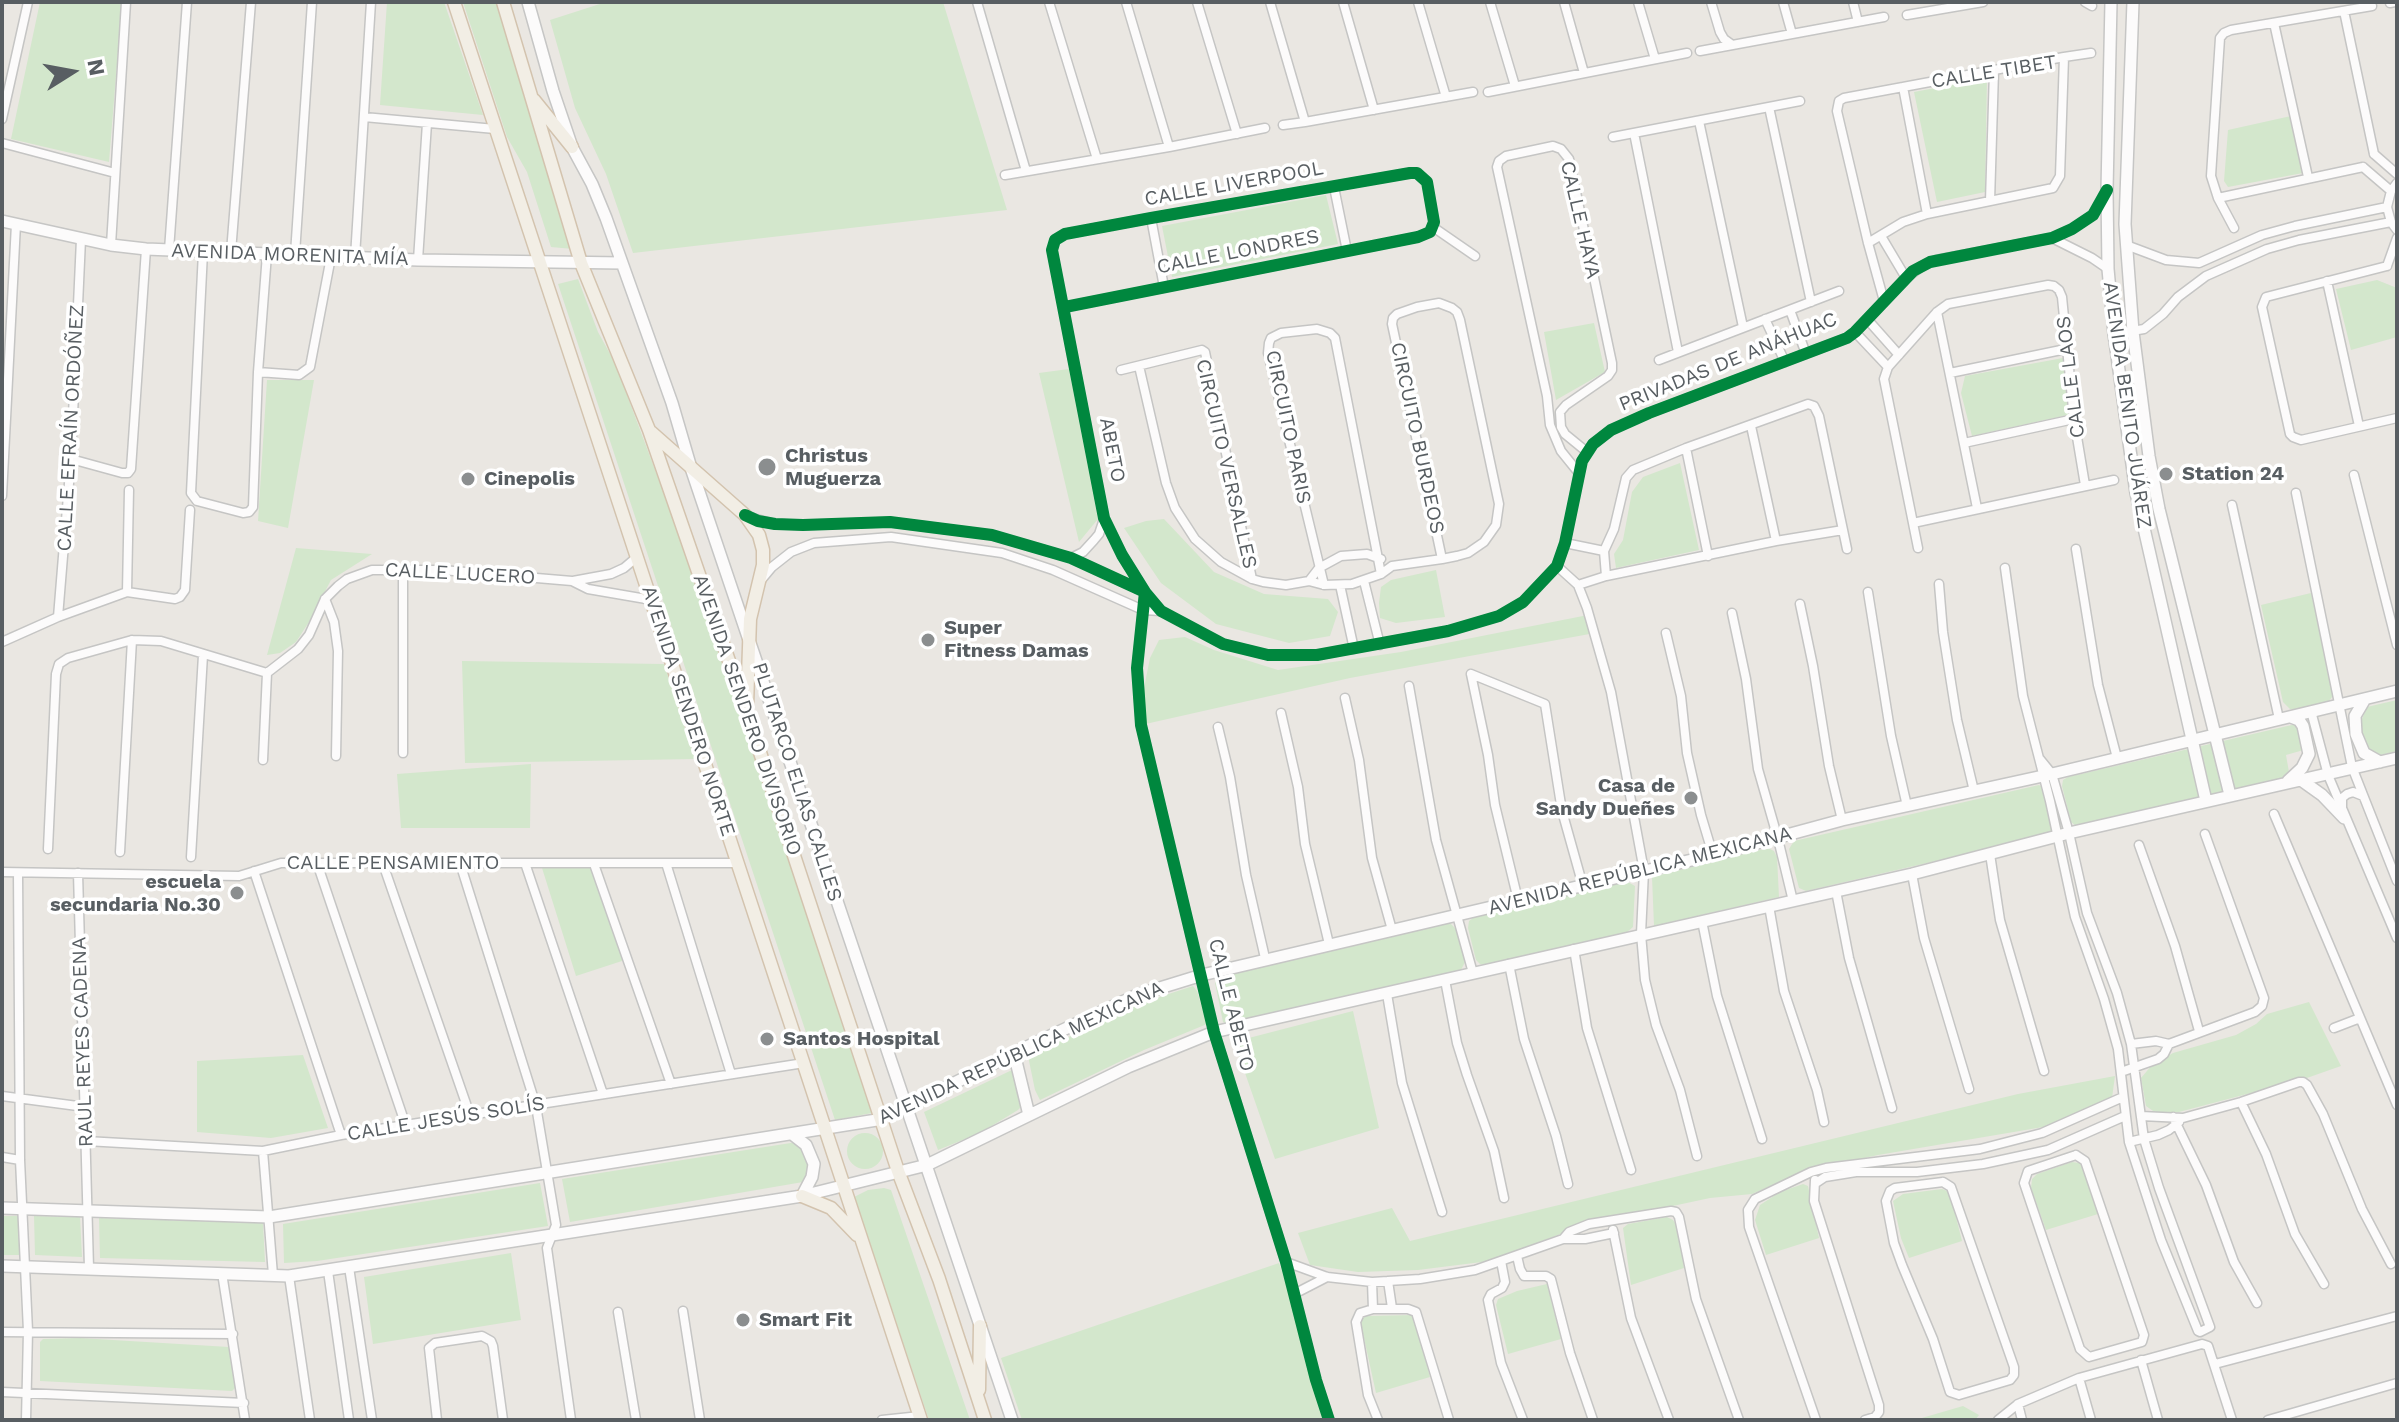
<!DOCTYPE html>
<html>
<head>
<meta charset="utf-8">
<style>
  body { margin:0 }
  #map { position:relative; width:2399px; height:1422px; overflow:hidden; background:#eae7e2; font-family:"Work Sans",sans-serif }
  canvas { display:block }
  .frame { position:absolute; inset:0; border:4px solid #585e62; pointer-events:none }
  .north { position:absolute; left:32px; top:32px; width:80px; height:80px; -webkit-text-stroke:6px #fff; paint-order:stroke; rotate:79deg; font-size:22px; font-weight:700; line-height:32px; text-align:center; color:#585e62 }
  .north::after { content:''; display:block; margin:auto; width:28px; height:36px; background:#585e62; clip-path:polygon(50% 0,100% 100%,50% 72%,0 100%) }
</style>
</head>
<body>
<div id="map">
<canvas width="2399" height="1422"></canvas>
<div class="frame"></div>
<div class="north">N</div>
</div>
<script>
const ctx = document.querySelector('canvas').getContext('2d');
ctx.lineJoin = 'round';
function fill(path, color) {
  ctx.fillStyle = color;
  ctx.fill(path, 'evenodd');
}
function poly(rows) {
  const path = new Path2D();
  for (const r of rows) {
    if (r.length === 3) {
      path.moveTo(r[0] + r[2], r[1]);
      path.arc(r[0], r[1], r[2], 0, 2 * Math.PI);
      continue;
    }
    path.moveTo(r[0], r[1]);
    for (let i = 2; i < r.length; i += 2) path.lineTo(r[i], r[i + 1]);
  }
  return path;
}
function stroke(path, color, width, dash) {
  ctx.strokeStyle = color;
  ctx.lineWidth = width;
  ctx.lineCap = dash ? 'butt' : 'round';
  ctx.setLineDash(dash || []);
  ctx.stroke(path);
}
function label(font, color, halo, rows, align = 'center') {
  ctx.font = font + ' "Work Sans",sans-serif';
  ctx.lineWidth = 7;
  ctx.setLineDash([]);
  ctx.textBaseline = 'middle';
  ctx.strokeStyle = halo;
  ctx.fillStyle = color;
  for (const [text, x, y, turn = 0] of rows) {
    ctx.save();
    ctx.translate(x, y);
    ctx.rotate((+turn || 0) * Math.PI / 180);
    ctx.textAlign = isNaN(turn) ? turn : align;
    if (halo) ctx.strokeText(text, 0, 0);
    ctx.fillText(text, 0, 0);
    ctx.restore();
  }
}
const green = poly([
  [40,2,122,2,109,162,11,139],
  [387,2,444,2,483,115,380,105],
  [463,2,496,2,573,249,551,247,527,172,507,137],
  [606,2,943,2,1007,210,633,253,606,174,575,108,550,20],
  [1987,78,1985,192,1937,202,1914,92],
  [2291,116,2303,173,2228,187,2224,181,2228,130],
  [1326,195,1338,244,1172,277,1162,226],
  [578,279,598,332,615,363,685,550,760,766,872,1113,835,1120,558,284],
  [2377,280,2397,288,2397,337,2351,350,2336,289],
  [1594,323,1605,372,1556,400,1544,332],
  [2063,358,2068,415,1972,436,1961,393,1965,376],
  [1069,369,1098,519,1079,542,1039,373],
  [267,380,314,380,288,528,258,521],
  [1680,463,1699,550,1616,568,1614,554,1623,540,1632,492,1643,477],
  [1164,519,1214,572,1264,594,1328,599,1338,612,1330,636,1289,643,1216,624,1161,583,1124,528,1146,521],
  [296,548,372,554,331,580,309,622,296,642,280,653,267,655],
  [1436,570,1445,617,1396,623,1380,618,1379,603,1381,587,1391,580],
  [2311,593,2333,687,2332,697,2326,705,2297,711,2290,709,2283,702,2261,605],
  [1593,614,1595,633,1350,678,1141,725,1142,698,1150,658,1159,640,1185,637,1214,650,1278,670,1401,652],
  [462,661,664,664,695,759,465,763],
  [2397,700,2397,751,2373,757,2367,752,2359,726,2367,707],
  [2296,724,2307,749,2286,755,2289,772,2280,780,2076,826,2071,822,2062,786,2063,780,2068,777],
  [531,764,530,828,401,828,397,774],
  [2039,785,2045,789,2054,826,2048,835,1806,891,1799,888,1789,849,1794,841],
  [1768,848,1774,851,1777,857,1779,897,1654,926,1652,877],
  [542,868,596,868,625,960,576,976],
  [1626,881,1635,886,1633,927,1626,933,1489,966,1480,964,1476,960,1468,928,1469,921,1477,915],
  [1450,923,1456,929,1465,962,1461,970,1455,973,1229,1025,1223,1022,1215,983,1218,976],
  [1193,986,1197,991,1207,1024,1144,1050,1040,1100,1035,1090,1028,1056,1141,1003],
  [2309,1002,2341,1066,2304,1079,2179,1112,2156,1113,2146,1106,2141,1078,2152,1065,2173,1053,2236,1035,2256,1024,2267,1014],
  [1353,1011,1379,1128,1275,1159,1237,1050,1241,1040],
  [303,1055,328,1128,271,1138,197,1132,197,1061],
  [1012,1070,1020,1094,1022,1106,1018,1110,980,1133,938,1150,924,1112],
  [2115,1076,2112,1098,2055,1125,1878,1155,1805,1171,1752,1194,1710,1198,1584,1225,1490,1261,1418,1270,1358,1272,1310,1265,1298,1233,1392,1208,1410,1241,2018,1094],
  [865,1151,18],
  [797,1142,801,1145,810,1161,807,1179,803,1182,570,1222,562,1179],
  [2072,1162,2080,1163,2084,1172,2098,1214,2046,1230,2031,1188,2032,1179,2037,1174],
  [540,1183,548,1226,317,1261,284,1263,283,1224],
  [1803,1184,1808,1186,1819,1238,1766,1255,1755,1220,1760,1205,1780,1192],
  [884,1188,891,1190,970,1420,929,1420,854,1197,868,1190],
  [1942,1189,1947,1191,1951,1197,1962,1241,1909,1258,1901,1238,1893,1201,1903,1194],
  [2,1216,21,1216,22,1255,2,1255],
  [34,1216,80,1217,82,1257,35,1255],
  [1667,1217,1673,1220,1678,1227,1684,1268,1631,1285,1623,1228,1628,1224],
  [99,1218,263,1223,265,1262,100,1258],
  [511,1253,521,1320,373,1344,364,1277],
  [1279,1263,1293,1304,1324,1420,1022,1420,1001,1358],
  [1547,1284,1561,1339,1508,1354,1496,1305,1498,1299,1517,1291],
  [1414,1315,1430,1377,1376,1393,1360,1320,1366,1316],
  [80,1338,229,1347,235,1388,232,1391,40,1381,40,1342,43,1339],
  [1963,1406,1979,1415,1975,1420,1915,1420]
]);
const street = poly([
  [977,2,1026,171],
  [1049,2,1097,159],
  [1126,2,1169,147],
  [1197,2,1237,134],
  [1270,2,1305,122,1473,92],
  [1343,2,1374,110],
  [1418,2,1446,97],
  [1490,2,1515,86],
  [1564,2,1584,73],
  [1638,2,1655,59],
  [1711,2,1720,32,1724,39,1731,44],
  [1783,2,1792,34],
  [1853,2,1858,22],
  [2085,2,2092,6],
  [2390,3,2395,2],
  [2344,11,2374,154],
  [1907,15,1983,2],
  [2274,23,2308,177],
  [1700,51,1884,17],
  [2064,57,2091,53],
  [1903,87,1927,214],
  [1488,92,1687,53],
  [1769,107,1811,302],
  [364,117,495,129],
  [2,119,28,2],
  [1699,121,1743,327],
  [1283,125,1305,122],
  [1634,133,1678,352],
  [1613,137,1800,101],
  [2,143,115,173],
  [2374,154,2397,174],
  [2363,167,2391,191],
  [1005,175,1169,147,1265,128],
  [2397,183,2391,191,2387,207,2391,222,2397,230],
  [1334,187,1347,251],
  [2218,198,2363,167],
  [1990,201,1994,71],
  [1151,218,1164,287],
  [1433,227,1475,256],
  [2234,228,2218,198,2211,176,2220,38,2224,33,2231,30,2372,6],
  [1881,236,1906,278],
  [2052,238,2092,258,2108,269],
  [1868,243,1903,222,1927,214,2053,188,2060,176,2064,57,1844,98,1839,101,1837,111,1868,243,1884,301],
  [111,245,126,2],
  [2126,245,2166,260,2199,263,2262,235,2295,226,2387,207],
  [169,250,187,2],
  [203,252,191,493,197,501,243,513,249,512,253,507,258,372,267,254],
  [231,252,251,2],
  [295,254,312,2],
  [355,257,371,2],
  [418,260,427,123],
  [2387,266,2266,297,2262,307,2290,434,2293,437,2301,440,2397,418],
  [2387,266,2397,238],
  [2327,281,2359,426],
  [1065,307,1418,237,1430,232,1434,222,1427,182,1417,173,1410,173,1151,218,1065,234,1055,240,1052,250,1104,518,1122,555,1145,592,1137,668,1141,725,1214,1032,1286,1262,1316,1380,1329,1420],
  [1790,310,1806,354],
  [1937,312,1977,508],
  [1765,319,1785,362],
  [1867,319,1899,355],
  [1855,332,1888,367],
  [2114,334,2144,329,2163,314,2178,297,2206,276,2267,249,2299,240,2391,222],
  [1659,360,1839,291],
  [1139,366,1166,483,1175,508,1195,539,1221,562,1252,579,1263,582,1286,585,1309,581,1324,585,1352,584,1381,574,1392,566,1442,559,1457,556,1468,553,1484,542,1496,525,1499,504,1460,320,1457,312,1452,308,1439,303,1417,307,1397,314,1393,318,1392,324,1442,559],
  [1121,370,1202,350,1205,352,1252,579],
  [258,372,299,375,310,367,331,257],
  [1950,373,2066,349],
  [1751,426,1776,541],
  [1964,443,2074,419],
  [1686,448,1708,556],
  [71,459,122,473,128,473,131,469,146,249],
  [1578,472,1561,451,1550,425,1547,396,1497,167,1499,161,1506,156,1553,146,1561,149,1569,159,1612,363,1612,370,1608,376,1566,405,1560,412,1561,427,1565,434,1587,452],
  [2354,475,2397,645],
  [2296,493,2352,767,2397,881],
  [2,496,16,224],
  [2232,505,2279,719],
  [749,517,775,524,803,525,890,522,992,535,1071,558,1145,592,1161,611,1223,644,1268,655,1317,655,1448,631,1499,616,1523,602,1557,566,1565,543,1582,461,1593,444,1611,430,1649,413,1847,338,1855,332,1906,278,1922,266,1936,260,2052,238,2072,229,2093,215,2106,193],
  [1913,523,2114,480],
  [1565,543,1604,551],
  [1918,548,1884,379,1888,367,1937,312,1948,304,2048,285,2054,286,2059,290,2062,297,2074,419,2085,485],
  [2076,549,2098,685,2117,758],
  [1071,558,1083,552,1094,540,1099,534,1104,519],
  [1557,566,1578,585,1587,608,1611,692,1644,871,1641,934,1645,980,1656,1025,1680,1090,1697,1156],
  [2005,568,2023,696,2050,801,2075,917,2104,999,2118,1049,2129,1142,2161,1240,2198,1331,2200,1332,2210,1327,2159,1188,2144,1139,2131,1044,2117,993,2087,913,2069,833,2052,774,2039,758],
  [403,570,403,753],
  [1606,576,1604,551,1614,529,1626,478,1633,470,1686,448,1808,404,1814,406,1819,416,1847,549],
  [762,579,772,567,791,552,814,543,891,537,1002,553,1053,570,1143,610,1161,611],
  [573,581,611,574,624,568,637,557],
  [1309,581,1319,568,1341,556,1367,554,1381,559],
  [1364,581,1380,645],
  [1939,584,1943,632,1957,720,1974,791],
  [1324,585,1268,353,1269,343,1271,338,1281,333,1317,329,1330,333,1335,338,1381,574],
  [1340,585,1354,649],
  [1578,585,1606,576,1776,541,1843,530],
  [127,592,129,490],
  [1868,592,1891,736,1907,806],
  [325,599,334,622,338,651,336,756],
  [1800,604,1813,666,1829,766,1842,820],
  [1732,613,1746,679,1758,769,1778,839,1793,901],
  [58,617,71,459,81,239],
  [1666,633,1681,696,1687,753,1701,815,1713,855],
  [2,642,58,617,127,592,175,599,180,597,185,590,190,510],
  [267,673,298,649,309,635,325,599,338,586,347,579,372,570,442,570,572,581,588,589,652,600],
  [1471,674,1545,704,1562,811,1583,886],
  [1471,674,1488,755,1495,805,1518,900],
  [1409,686,1436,840,1473,973],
  [1345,698,1359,760,1372,858,1392,930],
  [2311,711,2328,775,2397,938],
  [1281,713,1298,787,1305,844,1329,944],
  [1218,727,1230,777,1246,875,1265,958],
  [263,760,267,673],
  [2342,808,2342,798,2347,794,2353,792,2363,796],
  [2274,814,2397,1105],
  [2139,845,2175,946,2199,1031],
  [48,849,56,674,59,664,68,658,132,640,161,641,267,673],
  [120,852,132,640],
  [1990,854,2000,920,2044,1071],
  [191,857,203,655],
  [317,863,406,1126],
  [460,863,536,1106,556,1225,547,1248,571,1420],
  [525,863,603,1094],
  [666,863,731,1074],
  [383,864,470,1115],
  [594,864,671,1084],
  [254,871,341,1135],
  [2,872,239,876,281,863,739,863],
  [18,873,20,1160,28,1331,26,1420],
  [78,873,89,1268],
  [1912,874,1924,938,1969,1089],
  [1836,891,1849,958,1892,1108],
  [1769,906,1784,991,1817,1090,1824,1122],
  [1702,921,1717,996,1762,1139],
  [1574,949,1587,1028,1631,1170],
  [1509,964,1524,1039,1556,1136,1568,1184],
  [1445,980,1457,1043,1467,1075,1494,1151,1504,1198],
  [1387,994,1402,1083,1442,1212],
  [2334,1028,2360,1018],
  [2131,1044,2156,1041,2169,1044,2255,1012,2262,1006,2264,998,2205,834],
  [2121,1072,2158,1059,2164,1054,2169,1044],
  [2,1096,85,1107],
  [2241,1102,2266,1154,2295,1234,2324,1284],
  [2141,1116,2183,1118,2241,1102,2299,1082,2303,1082,2307,1085,2323,1114,2362,1209,2391,1264],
  [2173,1117,2206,1185,2234,1262,2257,1303],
  [86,1141,263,1151,341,1135,804,1063],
  [2129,1142,2158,1135,2169,1130,2179,1122],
  [263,1151,273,1275],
  [2076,1155,2085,1161,2144,1335,2142,1342,2089,1357,2080,1349,2024,1183,2028,1171,2076,1155],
  [2,1157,20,1160],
  [1815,1180,1814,1201,1879,1405,1879,1412,1875,1417,1865,1420],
  [1943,1182,1951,1187,2014,1367,2014,1375,2010,1380,1959,1395,1950,1392,1933,1339,1902,1265,1894,1243,1886,1201,1890,1191,1895,1188,1943,1182],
  [1816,1183,1825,1177,1856,1172,1917,1172,1983,1164,2048,1150,2125,1116],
  [1613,1230,1631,1318,1669,1420],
  [1563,1239,1569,1232,1589,1224,1671,1211,1676,1212,1679,1217,1696,1299,1739,1420],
  [1517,1256,1520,1269,1524,1276,1546,1276,1551,1279,1570,1353,1593,1420],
  [1501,1261,1505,1282,1502,1288,1491,1294,1488,1300,1501,1363,1523,1420],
  [1286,1262,1327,1277,1372,1282,1420,1279,1475,1270,1563,1239,1585,1239,1614,1233],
  [349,1267,372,1420],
  [328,1271,349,1420],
  [222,1273,245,1420],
  [289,1276,310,1420],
  [1388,1281,1392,1308],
  [1372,1282,1373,1309,1360,1313,1356,1322,1368,1395,1378,1420],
  [1294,1294,1327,1277],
  [1373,1309,1408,1309,1416,1312,1449,1420],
  [683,1311,700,1420],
  [618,1312,636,1420],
  [2,1332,233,1334],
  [2141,1360,2158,1420],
  [2215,1364,2397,1316],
  [2079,1378,2091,1420],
  [2,1392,244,1403],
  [2018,1404,2022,1420],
  [437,1420,429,1348,435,1343,482,1336,491,1341,493,1346,503,1420],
  [882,1420,920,1416],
  [1816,1420,1749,1227,1748,1210,1755,1199,1811,1172,1826,1168,1980,1149,2042,1133,2123,1097],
  [1998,1420,2018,1404,2079,1378,2202,1344,2208,1346,2232,1420],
  [2268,1420,2397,1383]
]);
const secondary = poly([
  [528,2,553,91,572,147,592,184,606,218,672,403,691,468,1012,1420],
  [2111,2,2107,190,2108,269,2114,334,2136,493,2206,801],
  [2133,2,2125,224,2133,332,2149,456,2159,509,2230,795],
  [2,221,111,245,146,249,418,260,622,263],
  [2365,699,2355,716,2356,734,2364,753,2380,762],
  [2301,780,2322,795,2344,818],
  [2288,781,2302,768,2309,754,2303,726,2299,720,2291,717],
  [1014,1053,1029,1115],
  [792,1134,806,1145,814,1164,812,1177,802,1196],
  [2,1208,269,1217,883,1119,1014,1053,1137,995,1202,975,1713,855,1842,820,2052,774,2397,691],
  [2,1266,289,1276,802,1196,927,1165,1128,1067,1214,1032,1912,874,2069,833,2397,758]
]);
const primary = poly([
  [454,2,921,1420],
  [503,2,581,263,649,430,747,713,898,1171,939,1279,985,1420],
  [534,100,572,147],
  [651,432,745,515,759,535,763,550,763,565,750,619,747,705],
  [802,1196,831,1208,857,1235],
  [979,1390,980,1326]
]);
const cycleway = poly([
  [1065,307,1418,237,1430,232,1434,222,1427,182,1417,173,1410,173,1151,218,1065,234,1055,240,1052,250,1104,518,1122,555,1145,592,1137,668,1141,725,1214,1032,1286,1262,1316,1380,1329,1420],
  [745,515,758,521,775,524,803,525,890,522,992,535,1071,558,1145,592,1161,611,1223,644,1268,655,1317,655,1448,631,1499,616,1523,602,1557,566,1565,543,1582,461,1593,444,1611,430,1649,413,1847,338,1855,332,1913,271,1930,262,2052,238,2072,229,2093,215,2107,190]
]);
const markers = [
  [767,467,10,"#8b8e8f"],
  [2166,474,8,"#8b8e8f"],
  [468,479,8,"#8b8e8f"],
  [928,640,8,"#8b8e8f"],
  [1691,798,8,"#8b8e8f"],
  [237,893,8,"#8b8e8f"],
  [767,1039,8,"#8b8e8f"],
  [743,1320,8,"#8b8e8f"]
];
const streetNames = [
  ["CALLE TIBET",1994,72,-9],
  ["CALLE LIVERPOOL",1234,184,-10],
  ["CALLE HAYA",1580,220,77],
  ["CALLE LONDRES",1238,252,-11],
  ["AVENIDA MORENITA MÍA",290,255,2],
  ["PRIVADAS DE ANÁHUAC",1728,362,-22],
  ["CALLE LAOS",2071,377,-97],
  ["AVENIDA BENITO JUÁREZ",2127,405,82],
  ["CIRCUITO PARIS",1288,427,78],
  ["CALLE EFRAÍN ORDÓÑEZ",71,428,-87],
  ["CIRCUITO BURDEOS",1417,438,78],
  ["ABETO",1112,450,79],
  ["CIRCUITO VERSALLES",1226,464,77],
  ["CALLE LUCERO",460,574,3],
  ["AVENIDA SENDERO NORTE",688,711,72],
  ["AVENIDA SENDERO DIVISORIO",747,715,71],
  ["PLUTARCO ELIAS CALLES",797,782,72],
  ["CALLE PENSAMIENTO",393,863],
  ["AVENIDA REPÚBLICA MEXICANA",1640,871,-14],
  ["CALLE ABETO",1231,1005,76],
  ["RAUL REYES CADENA",83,1042,-92],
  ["AVENIDA REPÚBLICA MEXICANA",1021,1053,-25],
  ["CALLE JESÚS SOLÍS",446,1119,-9]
];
const poiNames = [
  ["Christus",785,456],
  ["Muguerza",785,479],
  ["Station 24",2182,474],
  ["Cinepolis",484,479],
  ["Super",944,628],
  ["Fitness Damas",944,651],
  ["Casa de",1675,786,"right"],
  ["Sandy Dueñes",1675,809,"right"],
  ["escuela",221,882,"right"],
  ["secundaria No.30",221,905,"right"],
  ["Santos Hospital",783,1039],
  ["Smart Fit",759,1320]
];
fill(green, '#d3e7cc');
stroke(street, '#c5c5c4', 11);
stroke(secondary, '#c6c6c5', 14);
stroke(primary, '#d3c3ae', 15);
stroke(street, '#fcfbfb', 8);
stroke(secondary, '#fcfbfb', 11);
stroke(primary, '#f2eee5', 12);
stroke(cycleway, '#00873e', 12);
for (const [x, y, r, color] of markers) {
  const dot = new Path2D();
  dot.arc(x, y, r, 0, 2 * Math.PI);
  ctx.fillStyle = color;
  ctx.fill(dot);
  stroke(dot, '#fff', 3);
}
label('20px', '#585e62', '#fff', streetNames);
label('bold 20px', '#585e62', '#fff', poiNames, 'left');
</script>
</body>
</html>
